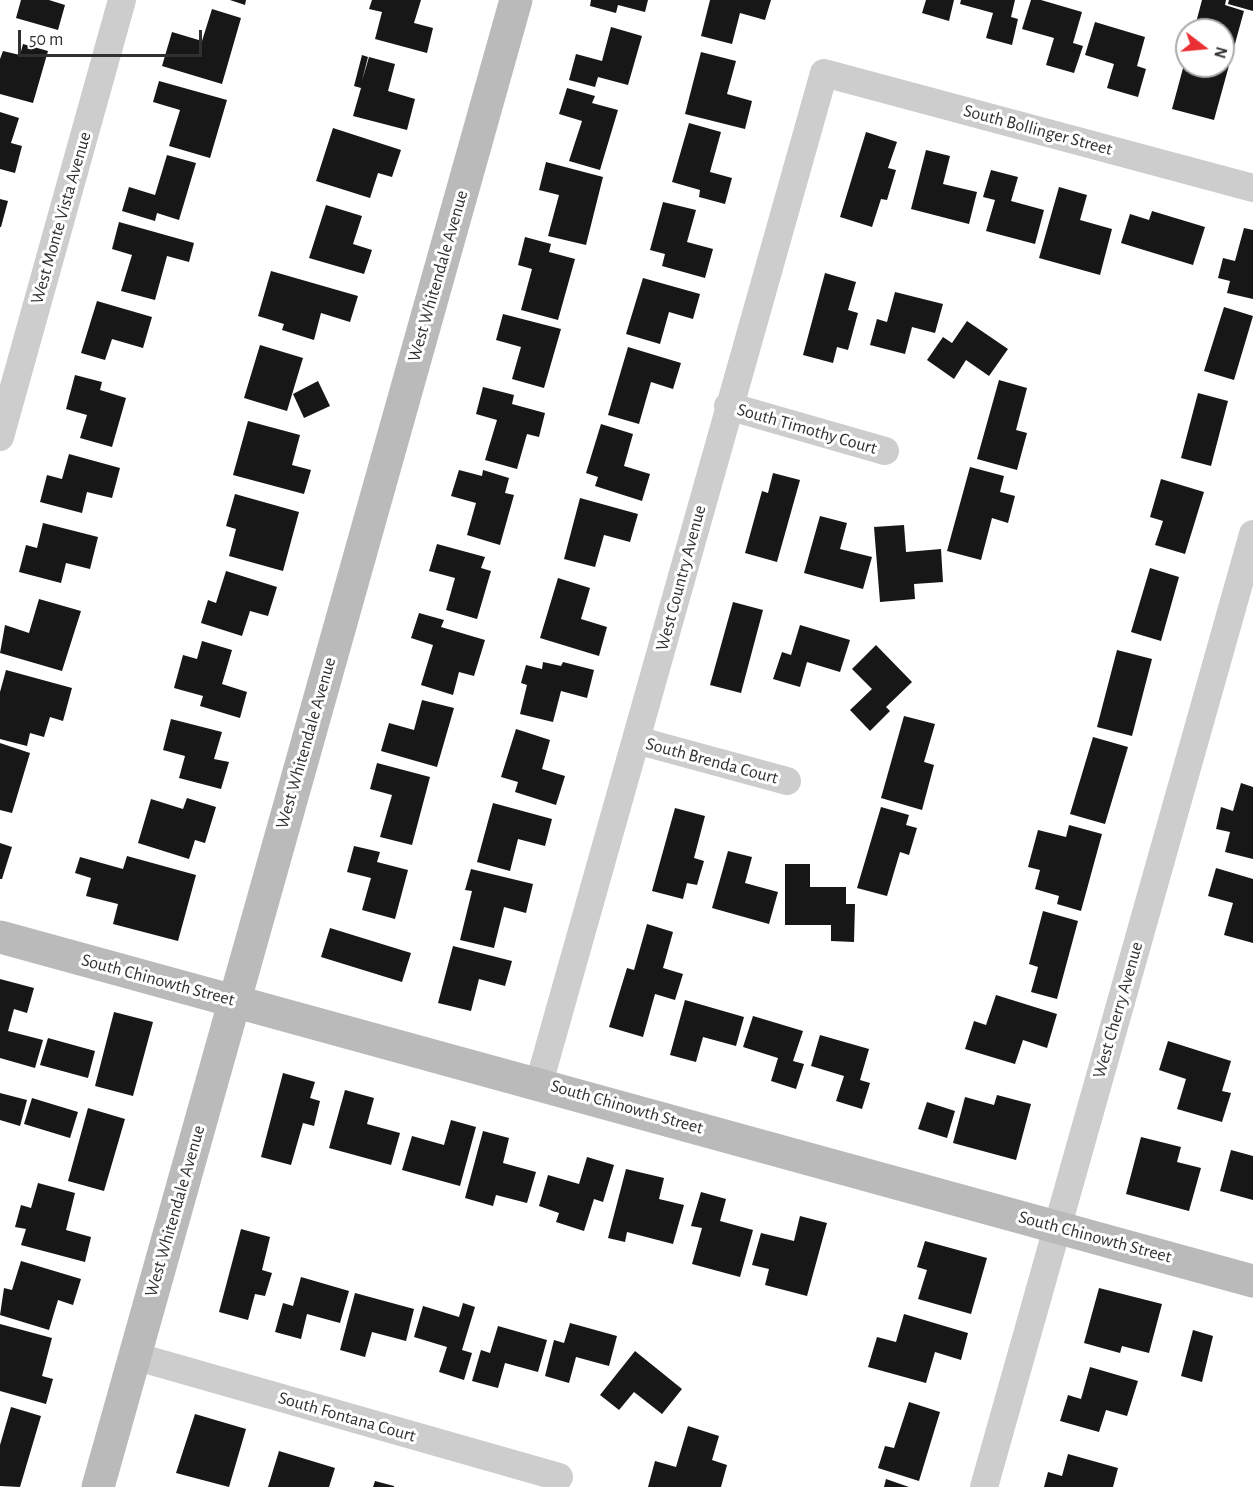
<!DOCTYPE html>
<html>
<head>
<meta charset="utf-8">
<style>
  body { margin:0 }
  #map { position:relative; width:1253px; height:1487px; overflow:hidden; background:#fff; font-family:"Alegreya Sans",sans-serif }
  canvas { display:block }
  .north { position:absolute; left:1175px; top:18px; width:60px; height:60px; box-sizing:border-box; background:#fff; border:2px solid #acacac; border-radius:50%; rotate:106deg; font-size:16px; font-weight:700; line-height:24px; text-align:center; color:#303030 }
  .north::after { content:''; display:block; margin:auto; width:21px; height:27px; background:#ea2f34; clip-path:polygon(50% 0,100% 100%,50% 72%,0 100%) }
  .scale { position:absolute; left:18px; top:30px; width:184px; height:27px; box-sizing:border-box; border:3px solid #303030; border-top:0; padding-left:8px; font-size:18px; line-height:21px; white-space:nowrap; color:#303030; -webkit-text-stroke:4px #fff; paint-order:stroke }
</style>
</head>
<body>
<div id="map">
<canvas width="1253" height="1487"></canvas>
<div class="north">N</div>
<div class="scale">50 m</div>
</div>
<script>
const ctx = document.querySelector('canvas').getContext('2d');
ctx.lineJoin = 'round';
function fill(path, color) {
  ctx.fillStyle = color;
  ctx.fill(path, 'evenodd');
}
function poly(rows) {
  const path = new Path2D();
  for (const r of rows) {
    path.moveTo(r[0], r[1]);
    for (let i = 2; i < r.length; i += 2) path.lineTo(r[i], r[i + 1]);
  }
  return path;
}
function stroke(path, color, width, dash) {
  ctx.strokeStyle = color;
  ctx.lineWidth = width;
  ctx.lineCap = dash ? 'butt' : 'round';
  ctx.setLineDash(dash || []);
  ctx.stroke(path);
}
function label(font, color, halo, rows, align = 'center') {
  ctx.font = font + ' "Alegreya Sans",sans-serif';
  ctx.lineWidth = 6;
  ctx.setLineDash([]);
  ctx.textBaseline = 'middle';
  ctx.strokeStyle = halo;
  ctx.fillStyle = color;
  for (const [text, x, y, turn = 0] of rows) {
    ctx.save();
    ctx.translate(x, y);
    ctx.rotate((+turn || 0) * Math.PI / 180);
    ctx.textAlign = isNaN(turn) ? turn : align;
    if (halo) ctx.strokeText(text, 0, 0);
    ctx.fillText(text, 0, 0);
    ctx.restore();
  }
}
const building = poly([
  [21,0,49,0,65,5,58,30,16,18],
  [230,0,246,0,245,5],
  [372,0,421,0,414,23,433,28,427,53,375,39,382,12,369,9],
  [591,0,648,0,645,12,618,5,616,13,590,6],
  [710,0,771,0,765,20,740,13,732,44,701,36],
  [926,0,954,0,949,21,922,13],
  [961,0,1015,0,1011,17,1018,19,1012,45,986,38,993,13,960,4],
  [1031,0,1041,0,1082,12,1073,43,1083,46,1074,73,1046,65,1054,38,1022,29],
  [1202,0,1226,0,1225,5,1244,11,1214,120,1172,109,1186,57,1187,66,1223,66,1223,30,1194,30],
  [1229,0,1253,0,1253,11,1228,4],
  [212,9,241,18,222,84,162,66,172,32,202,41],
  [1095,22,1145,37,1137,66,1146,69,1138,97,1107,88,1114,64,1085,55],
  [611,27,642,36,628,85,598,77,595,87,569,80,576,54,602,61],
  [23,44,48,51,33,103,0,94,0,59,3,51,20,55],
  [701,52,736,61,727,94,752,101,745,129,685,114],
  [362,55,368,57,362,81,369,57,395,64,388,91,415,99,407,130,353,116,361,88,354,86],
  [159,81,227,100,210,158,169,146,180,110,153,102],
  [567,88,595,96,592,103,618,110,600,170,569,161,582,121,559,114],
  [0,112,19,118,11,143,22,146,15,173,0,169],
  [689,123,721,132,710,172,732,178,725,204,699,197,700,190,672,182],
  [333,128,401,150,392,177,378,173,370,198,316,181],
  [866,132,897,142,888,168,896,170,887,200,881,199,872,227,840,217],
  [926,150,950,156,943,184,977,192,969,224,911,209],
  [167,155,196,163,179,220,157,213,155,221,122,211,129,187,155,195],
  [546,162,603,177,586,245,548,236,559,195,539,190],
  [991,170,1018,177,1011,201,1044,210,1035,244,986,231,995,200,983,197],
  [1059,187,1087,195,1080,220,1112,229,1100,275,1039,258],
  [0,199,8,201,1,227,0,227],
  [663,202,696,210,687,242,713,249,705,278,662,266,665,254,650,250],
  [326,205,362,216,353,244,372,250,364,274,309,258],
  [1152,211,1205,227,1193,265,1121,243,1130,214,1149,220],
  [119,222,194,243,189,262,167,256,155,300,121,291,132,255,112,249],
  [1244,228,1253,230,1253,299,1227,293,1230,281,1218,278,1223,258,1235,261],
  [525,237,551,244,549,252,575,259,558,320,521,310,532,269,518,265],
  [271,271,358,296,350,322,321,313,314,340,282,330,284,324,258,316],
  [825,273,856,282,848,310,858,313,848,350,837,347,833,363,803,355],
  [643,278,700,294,693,319,669,312,660,344,626,334],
  [895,292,943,304,935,333,912,327,905,354,870,345,877,319,887,322],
  [97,301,152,317,143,348,112,339,105,360,81,353],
  [1224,307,1253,316,1234,380,1204,371],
  [503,314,561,329,544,388,512,379,521,347,496,340],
  [967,321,1008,349,989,376,966,360,954,379,927,360,943,337,952,343],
  [260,345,303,358,287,411,244,398],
  [628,347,681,363,673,389,651,382,639,424,608,415],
  [75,375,102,382,100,390,126,398,112,447,80,438,87,415,66,409],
  [999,380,1027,388,1016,430,1027,433,1017,470,977,459],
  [318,381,330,406,304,418,293,394],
  [483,387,514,395,512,404,545,413,539,437,527,434,517,469,485,460,497,420,476,414],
  [1198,393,1228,401,1211,466,1181,458],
  [248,421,300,435,292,465,311,470,304,494,233,475],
  [601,424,633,434,624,466,650,474,642,501,595,486,598,477,586,473],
  [69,454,120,468,112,498,87,492,82,513,40,502,47,475,62,479],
  [970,467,1004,476,1000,492,1015,496,1008,523,992,518,981,560,947,551],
  [459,470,482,476,483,470,509,478,505,493,514,495,500,545,467,535,476,503,451,496],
  [773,473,800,480,777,562,745,553,762,491,768,493],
  [1161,479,1204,492,1185,554,1155,545,1163,521,1150,517],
  [235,494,299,512,283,571,229,556,236,529,226,526],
  [580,498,638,514,630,542,604,535,595,567,564,559],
  [820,516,847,523,840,549,872,557,863,589,804,573],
  [43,523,98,537,90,569,66,563,61,583,19,572,26,545,37,548],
  [904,525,906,552,941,549,943,582,914,584,915,599,880,602,874,527],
  [437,544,485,557,481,568,491,571,477,619,446,610,455,578,429,571],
  [1150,568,1179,577,1161,641,1131,632],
  [226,571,277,587,268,616,250,611,242,636,201,623,208,600,216,603],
  [558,578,590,588,581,619,607,627,599,656,540,638],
  [39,599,81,611,62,671,0,653,5,625,29,633],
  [733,602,763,610,741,693,710,685],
  [419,613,444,620,441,627,485,640,474,676,459,672,453,695,421,685,433,645,411,638],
  [800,625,850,640,840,672,807,662,800,687,773,679,782,652,791,655],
  [202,641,232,650,222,684,247,692,240,718,200,706,203,696,174,688,183,655,197,659],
  [876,645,912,682,886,707,890,711,870,731,850,710,872,689,852,669],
  [1117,650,1152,659,1132,736,1097,727],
  [543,662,561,666,563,662,594,670,587,698,561,691,553,722,520,714,527,685,521,683,526,665,542,669],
  [6,670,72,688,63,721,50,717,44,737,30,733,27,746,0,739,0,692],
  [422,700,454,708,437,767,381,751,389,723,414,730],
  [904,716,935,724,924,762,934,765,922,810,881,798],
  [171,719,222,732,214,759,229,762,221,789,179,778,185,756,163,750],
  [516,729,550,740,542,769,565,776,556,805,515,792,518,782,501,777],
  [1093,737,1128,747,1105,824,1070,814],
  [0,743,30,753,12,813,0,810],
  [377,763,430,777,412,845,380,837,392,795,370,789],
  [1241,783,1253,787,1253,859,1225,852,1230,832,1216,829,1221,807,1233,811],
  [187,798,216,807,205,843,195,840,189,859,138,843,151,799,183,809],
  [493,803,552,819,545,846,518,839,510,871,477,862],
  [881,807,909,815,906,825,917,828,909,855,900,852,887,896,857,888],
  [675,808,705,816,694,858,704,861,697,885,687,883,683,899,652,891],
  [1069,825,1102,834,1081,911,1057,904,1059,896,1035,889,1040,870,1028,867,1038,830,1066,837],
  [0,843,12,847,2,879,0,879],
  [354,846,380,852,377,862,408,870,395,919,362,910,371,878,347,872],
  [728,851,752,857,745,883,778,892,769,924,712,908],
  [127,856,196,875,178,941,113,924,118,904,86,896,91,878,75,873,80,857,123,869],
  [785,864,810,864,810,887,846,887,846,904,855,904,854,942,831,941,831,925,785,925],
  [1216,868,1253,879,1253,943,1224,935,1233,903,1208,896],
  [471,869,533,884,526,913,504,907,494,948,460,940,472,891,465,890],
  [1043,911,1078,921,1057,999,1031,992,1038,967,1029,964],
  [647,924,673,932,663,968,683,974,675,1000,655,994,643,1037,609,1027,627,968,634,970],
  [330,928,411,953,402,982,321,957],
  [453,946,512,961,505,986,479,979,471,1011,438,1003],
  [0,979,34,988,27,1013,14,1009,8,1031,43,1040,35,1068,0,1058],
  [996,995,1057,1014,1047,1048,1023,1040,1015,1064,965,1049,974,1021,986,1025],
  [685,1000,744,1017,736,1046,703,1037,696,1062,670,1055],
  [114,1012,153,1022,133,1096,95,1086],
  [753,1016,803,1031,793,1061,804,1064,796,1089,771,1081,778,1058,743,1047],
  [820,1035,869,1049,860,1080,870,1083,862,1109,836,1101,844,1076,811,1066],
  [48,1038,95,1051,88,1078,40,1065],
  [1168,1041,1231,1061,1222,1091,1231,1093,1222,1122,1177,1109,1186,1079,1159,1070],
  [283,1073,315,1082,310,1098,320,1101,314,1126,303,1123,291,1165,261,1157],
  [345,1090,374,1098,367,1124,400,1133,391,1165,329,1148],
  [0,1093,27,1100,20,1126,0,1120],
  [997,1095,1031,1104,1016,1160,953,1143,965,1097,994,1105],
  [32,1098,78,1112,70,1138,24,1124],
  [927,1102,955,1111,947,1138,918,1129],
  [88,1108,125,1119,104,1191,68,1181],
  [451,1120,476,1127,460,1186,402,1170,412,1136,444,1145],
  [483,1131,509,1138,503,1163,536,1172,527,1203,496,1195,493,1206,465,1198],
  [1141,1137,1181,1147,1177,1162,1201,1168,1189,1211,1126,1194],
  [1231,1150,1253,1156,1253,1200,1220,1191],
  [587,1157,614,1165,603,1202,594,1199,584,1231,556,1222,559,1213,539,1206,548,1175,579,1184],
  [626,1169,664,1178,659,1199,684,1205,673,1244,627,1232,625,1242,608,1238],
  [38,1183,75,1193,66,1230,91,1237,85,1262,21,1245,26,1229,15,1227,21,1205,31,1208],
  [701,1192,726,1199,720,1221,753,1230,740,1277,692,1264,702,1228,691,1226],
  [800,1216,827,1223,807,1296,765,1285,769,1269,752,1265,761,1233,794,1241],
  [241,1229,270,1237,262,1270,272,1273,265,1296,255,1294,248,1320,219,1312],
  [925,1241,987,1258,971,1314,918,1299,927,1270,917,1267],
  [21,1261,81,1279,73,1305,58,1300,49,1330,0,1315,4,1288,12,1290],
  [301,1277,349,1291,340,1323,307,1314,301,1339,275,1332,283,1303,293,1306],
  [1099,1288,1162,1304,1149,1353,1122,1346,1120,1353,1084,1343],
  [355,1293,414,1309,406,1341,372,1332,365,1357,340,1350],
  [463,1303,475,1307,462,1350,472,1353,464,1380,439,1372,447,1347,414,1337,423,1306,459,1317],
  [904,1314,968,1333,961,1360,935,1352,926,1383,868,1367,877,1337,896,1342],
  [570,1323,617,1336,609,1366,576,1357,569,1383,545,1376,554,1340,564,1343],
  [0,1324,52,1338,42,1376,53,1379,46,1404,0,1391],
  [498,1326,547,1340,538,1372,505,1363,498,1388,472,1381,481,1350,490,1353],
  [1193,1330,1213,1336,1202,1382,1181,1376],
  [635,1351,682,1389,662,1414,634,1392,619,1410,600,1395],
  [1090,1367,1138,1381,1127,1416,1106,1410,1099,1432,1060,1421,1068,1395,1081,1399],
  [909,1402,940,1412,919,1481,878,1468,885,1446,894,1448],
  [11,1407,41,1416,20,1487,0,1486,0,1445],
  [195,1414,246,1429,229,1487,176,1473],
  [688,1426,719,1436,712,1460,727,1465,721,1487,648,1487,655,1461,676,1467],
  [279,1451,335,1468,329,1487,268,1487],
  [1068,1454,1118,1468,1113,1487,1044,1487,1048,1472,1062,1476],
  [886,1479,909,1487,884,1487],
  [375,1481,394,1486,394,1487,373,1487]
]);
const street = poly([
  [728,406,885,451],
  [0,437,122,0],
  [636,740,787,781],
  [539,1083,824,73,1253,188],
  [134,1356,559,1477],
  [984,1487,1253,534]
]);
const secondary = poly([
  [0,937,1253,1281],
  [98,1487,516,0]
]);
const streetNames = [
  ["South Bollinger Street",1038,130,15],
  ["West Monte Vista Avenue",61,218,-74],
  ["West Whitendale Avenue",438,276,-74],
  ["South Timothy Court",807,429,16],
  ["West Country Avenue",681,578,-75],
  ["West Whitendale Avenue",306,743,-74],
  ["South Brenda Court",712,761,15],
  ["South Chinowth Street",158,980,15],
  ["West Cherry Avenue",1118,1010,-74],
  ["South Chinowth Street",627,1107,16],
  ["West Whitendale Avenue",175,1211,-74],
  ["South Chinowth Street",1095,1237,15],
  ["South Fontana Court",347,1417,16]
];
fill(building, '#171717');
stroke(street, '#cdcdcd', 28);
stroke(secondary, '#bababa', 33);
label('18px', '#303030', '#fff', streetNames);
</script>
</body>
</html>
